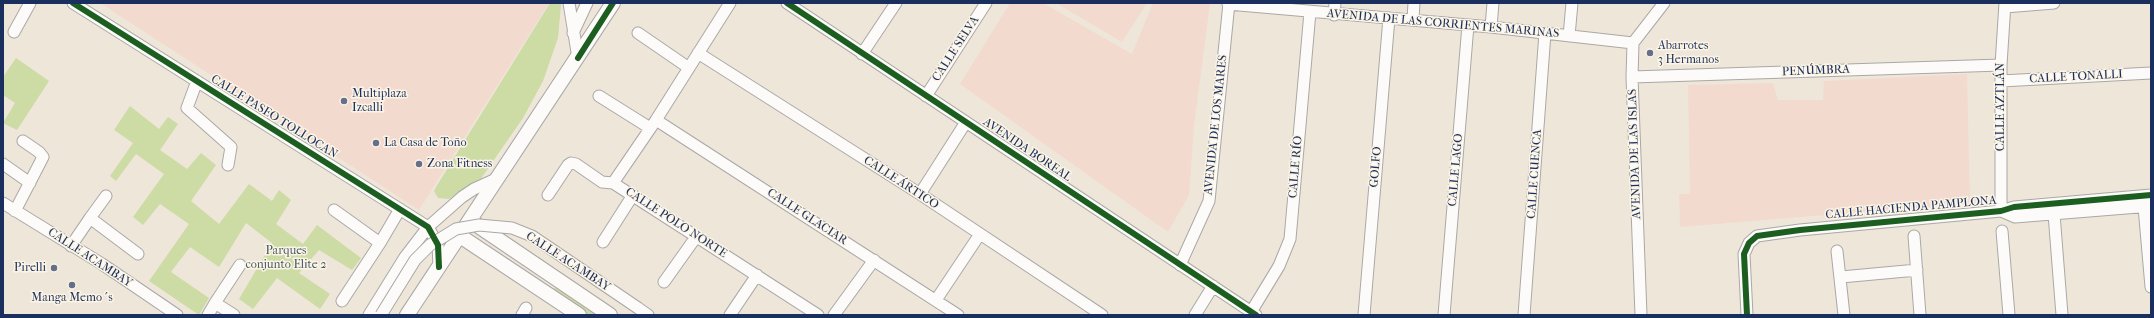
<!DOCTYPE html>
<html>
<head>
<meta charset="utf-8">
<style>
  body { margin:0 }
  #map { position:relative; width:2154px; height:318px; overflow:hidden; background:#eee6d9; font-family:"IM FELL French Canon",serif }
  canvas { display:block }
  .frame { position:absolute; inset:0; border:4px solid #1b2f5e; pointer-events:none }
</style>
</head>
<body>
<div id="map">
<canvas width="2154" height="318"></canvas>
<div class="frame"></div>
</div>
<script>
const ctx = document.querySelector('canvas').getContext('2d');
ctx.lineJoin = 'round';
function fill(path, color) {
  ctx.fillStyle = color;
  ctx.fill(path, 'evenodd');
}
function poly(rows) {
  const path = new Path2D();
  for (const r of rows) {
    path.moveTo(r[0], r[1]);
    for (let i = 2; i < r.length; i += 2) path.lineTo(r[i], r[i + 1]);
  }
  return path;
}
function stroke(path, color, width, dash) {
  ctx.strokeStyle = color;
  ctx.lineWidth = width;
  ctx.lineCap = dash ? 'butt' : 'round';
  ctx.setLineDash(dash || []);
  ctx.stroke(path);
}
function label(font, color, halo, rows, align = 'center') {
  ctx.font = font + ' "IM FELL French Canon",serif';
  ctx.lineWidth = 3;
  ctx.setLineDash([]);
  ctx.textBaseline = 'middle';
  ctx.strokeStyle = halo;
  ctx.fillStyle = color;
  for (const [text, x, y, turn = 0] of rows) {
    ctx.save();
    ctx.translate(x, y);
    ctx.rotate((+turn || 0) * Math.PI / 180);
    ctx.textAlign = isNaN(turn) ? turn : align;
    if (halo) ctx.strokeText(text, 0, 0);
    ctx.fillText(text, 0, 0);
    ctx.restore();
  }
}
const built = poly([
  [100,3,549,3,419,210],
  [1010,3,1043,3,1132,54,1153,3,1210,3,1194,126,1189,195,1168,232,960,84],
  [1056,3,1147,3,1122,42],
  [1967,74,1970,203,1680,227,1679,194,1690,194,1688,85,1773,83,1778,100,1823,100,1824,81]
]);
const green = poly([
  [550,3,560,3,561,5,558,38,543,81,523,118,480,180,449,199,438,198,434,191,436,187],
  [16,58,49,81,17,130,3,123,15,103,3,95,3,77],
  [130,106,159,129,168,117,178,124,160,150,187,169,201,153,216,165,191,201,219,224,249,184,272,201,279,190,291,200,276,224,303,244,317,225,361,258,352,270,319,250,299,273,330,294,320,309,277,278,253,309,239,299,272,243,246,223,219,267,190,247,171,272,209,298,199,315,149,281,189,224,160,204,143,225,133,217,164,174,136,154,116,181,110,176,133,143,114,130],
  [558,284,608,315,582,315,552,291]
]);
const minor = poly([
  [73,3,428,227,438,245,439,267],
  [569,3,578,58],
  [787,3,1256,315],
  [1228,4,1491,27,1633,43],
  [2005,7,2054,3],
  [1334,15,1335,3],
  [1413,19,1414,3],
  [1491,27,1493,3],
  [14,32,30,3],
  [573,33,587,3],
  [638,33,689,68],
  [1569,36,1572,3],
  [698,53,920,194,1102,315],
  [862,54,896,3],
  [1632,77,2001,65],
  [197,81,187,108,231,147,228,165],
  [2001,81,2151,73],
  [599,96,650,128],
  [926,96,986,3],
  [656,120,958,315],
  [3,164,30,183],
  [613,183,656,120,730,3],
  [920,194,966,122],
  [548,195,568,165,571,163,576,164,602,182,613,183,818,315],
  [3,203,102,264,177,315],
  [2144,207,2151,287],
  [334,210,380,243,342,301],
  [15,211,43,157,39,152,23,141],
  [2001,211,2001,65,2005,3],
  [2001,211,2015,217,2151,206],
  [2054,214,2062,315],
  [90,218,106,196],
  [2002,231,2009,315],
  [1914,236,1920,315],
  [603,242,633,195],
  [380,243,400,209],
  [71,246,90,218,138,254],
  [1837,251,1844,315],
  [1180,265,1209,201,1229,3],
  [1841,277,1917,270],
  [664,282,696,237],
  [936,300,980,234],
  [215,303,240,265],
  [638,308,648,315],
  [1251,312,1279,266,1290,239,1310,12],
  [208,315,215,303,234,315],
  [369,315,405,257,428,227,462,197,474,189,496,179],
  [522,315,526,308],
  [730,315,757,275],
  [834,315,874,260],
  [1195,315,1213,286],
  [1364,315,1389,18],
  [1444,315,1468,25],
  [1524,315,1545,33],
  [1641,315,1632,77,1633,43,1664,3],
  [1747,315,1744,254,1749,243,1757,236,1800,230,2001,211,2014,207,2151,195]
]);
const major = poly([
  [471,221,610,315],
  [460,236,579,315],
  [407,315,613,3]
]);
const minorBridge = poly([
  [381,315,415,260,430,245,456,229,479,225,512,228,532,236,638,308]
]);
const cycleway = poly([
  [73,3,428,227,438,245,439,267],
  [787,3,1256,315],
  [578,58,613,3],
  [1747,315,1744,254,1749,243,1757,236,1800,230,2001,211,2014,207,2151,195]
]);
const markers = [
  [1650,53,4,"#656f89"],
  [344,101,4,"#656f89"],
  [376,143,4,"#656f89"],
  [419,164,4,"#656f89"],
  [54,268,4,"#656f89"],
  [72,285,4,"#656f89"]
];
const streetNames = [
  ["AVENIDA DE LAS CORRIENTES MARINAS",1443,24,5],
  ["CALLE SELVA",956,49,-57],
  ["PENÚMBRA",1816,71,-2],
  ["CALLE TONALLI",2076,77,-3],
  ["CALLE AZTLÁN",2001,107,-90],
  ["CALLE PASEO TOLLOCAN",274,117,32],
  ["AVENIDA DE LOS MARES",1216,125,-84],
  ["AVENIDA BOREAL",1027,150,34],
  ["AVENIDA DE LAS ISLAS",1635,154,-92],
  ["CALLE RÍO",1296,167,-85],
  ["GOLFO",1376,167,-85],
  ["CALLE LAGO",1456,170,-85],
  ["CALLE CUENCA",1535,174,-86],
  ["CALLE ÁRTICO",901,183,33],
  ["CALLE HACIENDA PAMPLONA",1911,208,-5],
  ["CALLE GLACIAR",807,217,33],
  ["CALLE POLO NORTE",676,223,33],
  ["CALLE ACAMBAY",90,258,33],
  ["CALLE ACAMBAY",568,262,33]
];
const poiNames = [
  ["Abarrotes",1658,46],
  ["3 Hermanos",1658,60],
  ["Multiplaza",352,94],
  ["Izcalli",352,108],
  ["La Casa de Toño",384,143],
  ["Zona Fitness",427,164],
  ["Pirelli",46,268,"right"],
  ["Manga Memo´s",72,298,"center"]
];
const parkNames = [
  ["Parques",286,251],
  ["conjunto Elite 2",286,265]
];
fill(built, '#f3dacf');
fill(green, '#cddba5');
stroke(minor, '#aaa8a6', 13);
stroke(major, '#aaa8a6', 16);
stroke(minor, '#fcfbf9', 11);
stroke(major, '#fcfbf9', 14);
stroke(minorBridge, '#aaa8a6', 13, []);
stroke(minorBridge, '#fcfbf9', 11);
stroke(cycleway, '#1b5e20', 6);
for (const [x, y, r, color] of markers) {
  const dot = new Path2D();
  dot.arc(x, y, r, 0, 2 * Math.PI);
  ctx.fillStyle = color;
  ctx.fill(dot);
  stroke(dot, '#fcf5e5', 1.5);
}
label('12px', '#1b2f5e', '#fcf5e5', streetNames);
label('12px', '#1b2f5e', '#fcf5e5', poiNames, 'left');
label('12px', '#415865', '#fcf5e5', parkNames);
</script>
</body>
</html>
